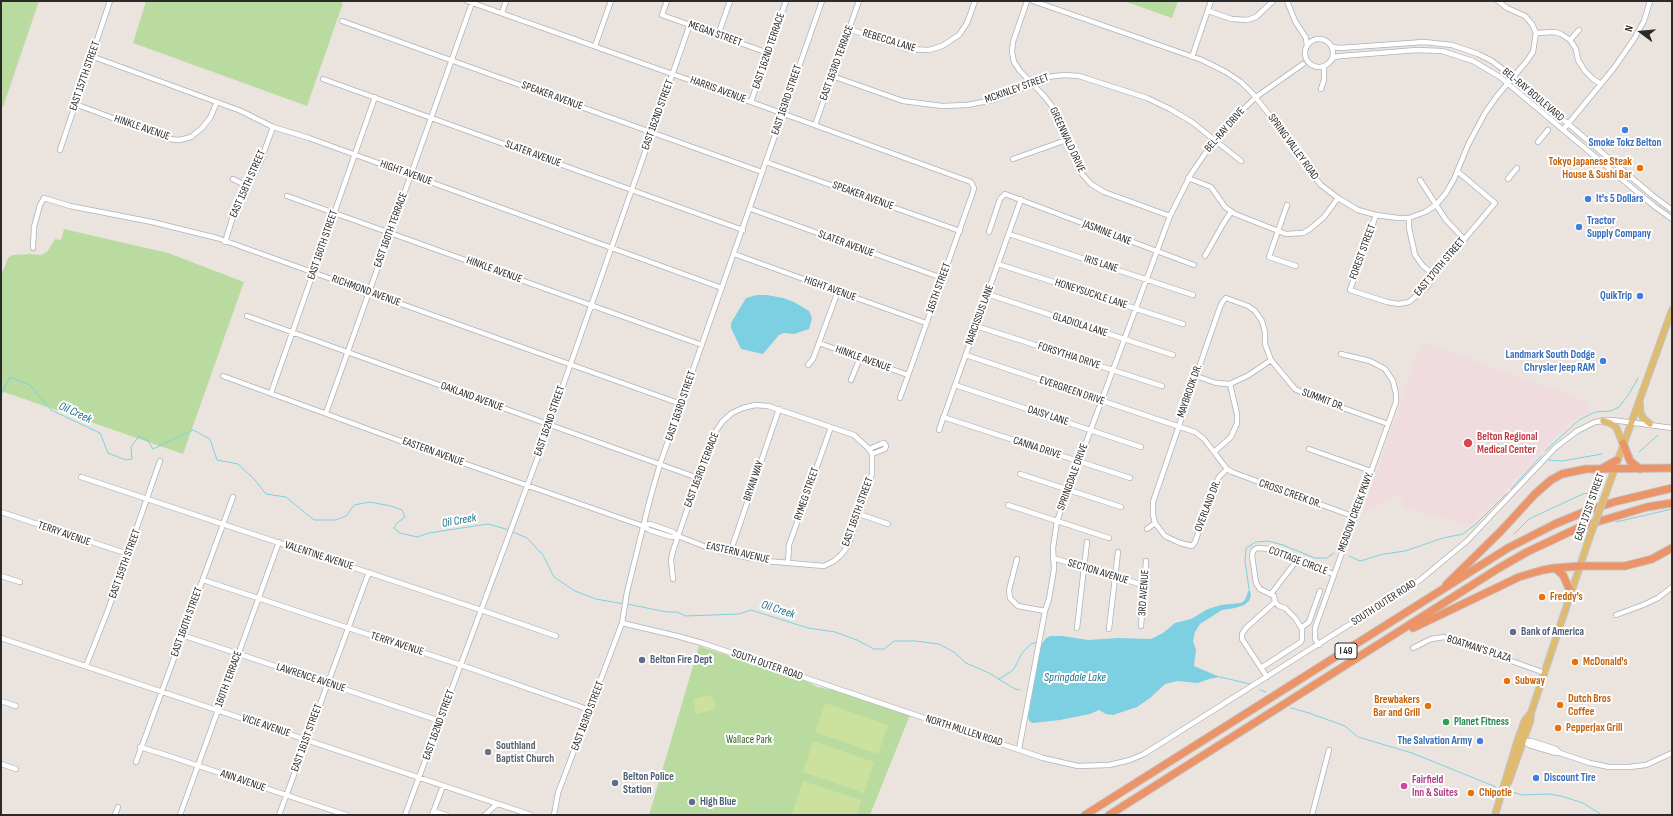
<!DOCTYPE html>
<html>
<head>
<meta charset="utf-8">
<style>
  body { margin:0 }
  #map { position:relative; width:1673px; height:816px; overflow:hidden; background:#ebe4de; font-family:"Sofia Sans Condensed",sans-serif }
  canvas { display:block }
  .frame { position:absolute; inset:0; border:2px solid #2a2a2a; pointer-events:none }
  .north { position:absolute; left:1621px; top:12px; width:40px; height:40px; -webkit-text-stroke:3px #fff; paint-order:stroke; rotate:286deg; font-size:11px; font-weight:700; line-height:16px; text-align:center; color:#2a2a2a }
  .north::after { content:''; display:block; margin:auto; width:14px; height:18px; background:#2a2a2a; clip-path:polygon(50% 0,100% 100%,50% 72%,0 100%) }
</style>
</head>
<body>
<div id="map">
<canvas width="1673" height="816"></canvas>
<div class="frame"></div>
<div class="north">N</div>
</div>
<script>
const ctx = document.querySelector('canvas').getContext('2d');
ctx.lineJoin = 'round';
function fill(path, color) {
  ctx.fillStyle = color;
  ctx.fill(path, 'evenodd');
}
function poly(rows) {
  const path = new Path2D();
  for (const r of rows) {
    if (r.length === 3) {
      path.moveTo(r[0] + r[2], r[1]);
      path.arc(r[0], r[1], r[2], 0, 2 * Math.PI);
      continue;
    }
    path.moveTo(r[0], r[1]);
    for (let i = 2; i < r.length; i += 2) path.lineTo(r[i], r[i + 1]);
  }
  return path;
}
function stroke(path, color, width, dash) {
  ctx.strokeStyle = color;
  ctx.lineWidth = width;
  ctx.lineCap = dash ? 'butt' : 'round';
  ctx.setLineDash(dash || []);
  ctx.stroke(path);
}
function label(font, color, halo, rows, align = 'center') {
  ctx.font = font + ' "Sofia Sans Condensed",sans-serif';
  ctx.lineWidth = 4;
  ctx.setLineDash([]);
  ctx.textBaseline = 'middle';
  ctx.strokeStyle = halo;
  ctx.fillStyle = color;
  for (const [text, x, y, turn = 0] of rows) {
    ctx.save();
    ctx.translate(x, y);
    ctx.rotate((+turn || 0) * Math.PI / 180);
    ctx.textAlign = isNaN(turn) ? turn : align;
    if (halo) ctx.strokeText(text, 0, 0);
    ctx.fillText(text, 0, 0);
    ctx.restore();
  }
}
const medical = poly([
  [1425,343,1586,401,1590,412,1575,419,1559,433,1503,493,1469,526,1404,507,1399,494,1362,515,1420,347]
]);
const green = poly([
  [3,1,39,1,3,107,1,106,1,6],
  [146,1,338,1,343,3,307,106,133,43],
  [1124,1,1178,1,1172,18],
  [64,229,168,253,244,282,183,454,1,391,1,271,3,271,8,258,12,255,30,254,41,255,47,252,55,239,61,240],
  [699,646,806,681,817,687,834,690,910,715,870,815,649,815]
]);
const pitch = poly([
  [711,695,716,706,713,710,696,714,693,699],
  [825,703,888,725,878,754,815,732],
  [813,741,874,762,864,793,803,772],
  [803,781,861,800,857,815,792,814]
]);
const water = poly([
  [757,295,767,295,783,298,794,302,809,311,812,318,809,329,794,334,784,333,779,335,763,354,741,349,731,328,731,323,746,298],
  [1249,589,1251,595,1249,601,1244,605,1235,608,1222,610,1200,624,1195,632,1193,641,1196,650,1194,666,1220,677,1209,679,1198,683,1177,681,1165,684,1150,698,1137,707,1113,715,1106,714,1099,710,1090,714,1060,720,1033,723,1030,722,1028,718,1041,645,1046,638,1050,636,1062,636,1088,640,1118,638,1151,639,1163,633,1175,623,1191,619,1208,609,1221,605,1241,603,1245,600]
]);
const stream = poly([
  [1,395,10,377,30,385,51,410,100,433,108,453,126,460,132,459,131,447,139,436,148,441,153,449,193,430,210,439,217,460,238,464,255,480,266,494,286,497,314,520,336,520,346,516,354,505,370,502,391,506,402,510,405,517,397,523,394,528,400,533,417,537,429,533,488,524,509,530],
  [1545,451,1579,420,1595,412,1611,411,1619,407,1629,394,1638,378],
  [1639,452,1658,435],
  [1549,460,1562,461,1602,454],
  [1511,489,1541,456],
  [1616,522,1672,509],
  [511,531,527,538,543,555,554,577,575,591,596,599,624,604],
  [1514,534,1529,519,1585,493,1588,494],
  [1349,556,1360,561,1384,554,1405,551,1443,538,1463,534,1477,523,1507,493],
  [1249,589,1245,561,1246,548,1256,542,1268,541,1283,545,1315,558,1327,558,1334,553],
  [627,604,667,612,677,612,686,616,739,614,751,610,808,628,835,632,857,640,874,649,884,649,894,641,915,641,939,644,954,652,966,663,989,673,1015,689,1020,690],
  [1220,677,1250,684],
  [999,679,1009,673,1014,669,1022,653,1031,644,1037,642],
  [1260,690,1266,692],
  [1291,708,1309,713,1345,726,1358,737,1412,753,1496,787],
  [1512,792,1523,795,1549,794,1561,796,1583,803,1602,815]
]);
const minor = poly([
  [467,1,751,102,971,182,974,188,973,192,900,398],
  [667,1,662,15,768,53],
  [1027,1,1013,42,1012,52,1014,62,1020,71,1045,97,1057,113,1082,174,1091,184,1104,192,1170,216],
  [1033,1,1202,60,1226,72,1241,82,1253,94,1282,131,1308,169,1321,185,1338,198,1358,210,1376,215,1398,218,1409,218,1425,212,1436,205,1446,193,1454,179,1468,145,1485,113,1497,96,1526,62,1533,52,1536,33,1532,24,1525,16,1507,8,1498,1],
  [1287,1,1295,21,1306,38,1307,46],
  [1208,11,1232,19,1247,20,1256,17,1273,1],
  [502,13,506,1],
  [342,21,762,172],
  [849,29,907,49,929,50,942,46,959,35,967,23,975,1],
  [1536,33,1555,32,1561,34,1570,40,1576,49,1578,60,1585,71,1593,79,1601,84],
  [718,35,730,1],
  [1319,53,14],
  [1570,40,1579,30],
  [595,46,611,1],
  [1333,47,1340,48,1424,42,1452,45,1478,54,1492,61,1513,77,1652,195,1672,210],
  [91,56,241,111,273,127,309,138,722,288],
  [1192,57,1211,1],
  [1332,60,1334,57,1341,56,1417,50,1442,51,1473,61,1500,77,1654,206,1672,219],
  [832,76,903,101,942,106,967,105,993,100,1012,93,1047,77,1064,75,1079,76,1147,98,1170,109,1192,122,1241,161],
  [323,79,743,230],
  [1321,89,1324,80,1324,67],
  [751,102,786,1],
  [75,104,169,139,180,140,191,137,202,128,210,118,217,102],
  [815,125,859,1],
  [1563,130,1614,68,1634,39,1644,21,1650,1],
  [1538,142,1548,130],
  [60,150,110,1],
  [1013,159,1069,139],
  [766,162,960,231],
  [1188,178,1211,187,1225,207,1235,214,1286,234,1303,233,1310,229,1324,217,1338,198],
  [233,179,247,186],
  [1508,179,1517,168],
  [1420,180,1446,220,1464,239],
  [287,196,702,345],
  [1287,205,1269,257,1296,266],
  [751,209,942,278],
  [1376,215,1350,290,1387,302,1399,304,1409,302,1427,287,1434,275,1495,203,1457,171],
  [1409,218,1409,228,1415,255,1423,266,1434,275],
  [989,232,1000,199,1005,194,1194,265],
  [1009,234,1193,295],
  [225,242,236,207,260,163,273,127],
  [33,248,34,227,40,205,44,198,70,206,152,222,217,238,681,404],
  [734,254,926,323],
  [1205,256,1223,224,1231,212],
  [998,264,1183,324],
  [987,294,1173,355],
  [247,316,698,478],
  [976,326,1162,386],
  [819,343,908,375],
  [966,355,1195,432,1204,439,1227,469,1232,472,1355,517],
  [808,365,813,359,838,291],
  [223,376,406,443,643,526,649,530,671,537,678,536,706,547,745,557,766,561,824,566,834,561,841,555,848,546,872,474,872,454,869,449,854,435,768,406,755,405,743,408,732,413,722,422,714,434,698,478,678,536,673,551,671,560,673,579],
  [1196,376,1216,383,1230,384,1249,375,1271,360],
  [851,380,860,358],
  [955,385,1141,447],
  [271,393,375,97],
  [326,413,472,3],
  [943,417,1130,478],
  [939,430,1021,199],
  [869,449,881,444,884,443,886,446,885,449,872,454],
  [1309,449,1371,471],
  [1214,452,1231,437,1237,423,1237,414,1230,384],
  [1227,469,1219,477,1214,487,1195,542,1192,546,1180,543,1165,536,1155,523,1153,515,1153,502,1196,376,1220,307,1223,301,1226,298,1248,306,1255,311,1262,321,1265,332,1265,344,1271,360,1295,389,1307,395,1388,424],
  [1020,474,1121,507],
  [81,477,481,610,556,636],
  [1008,505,1109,538],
  [1,512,128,554],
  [859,514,888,524],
  [643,526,650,524,673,532,678,536],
  [1147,529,1155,523],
  [730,553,779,409],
  [1053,558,1143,585],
  [1017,559,1009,590,1010,598,1018,606,1045,611],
  [788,563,789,545,831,427],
  [1,576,20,582],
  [203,580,461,665,590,710],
  [1271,594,1297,560],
  [1616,615,1643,605,1658,598,1672,587],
  [622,623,677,636,702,643,1043,758,1078,766,1109,765,1130,760,1144,754,1420,580,1467,541,1555,448,1577,431,1595,422,1612,420,1672,428],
  [1141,626,1146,561],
  [1077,628,1087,542],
  [1301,628,1309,622,1320,591],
  [1109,629,1118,552],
  [182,635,440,721],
  [1,638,531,815],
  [1319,645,1315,639,1315,628,1396,402,1396,394,1393,381,1385,369,1370,361,1341,354],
  [1413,648,1431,639,1444,637,1545,673],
  [86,666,108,610,160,461],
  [1261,668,1301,642,1302,639,1302,629,1295,618,1285,608,1279,606,1275,602],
  [1267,677,1242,639,1242,634,1246,628,1275,602,1274,596,1260,589,1256,583,1252,556,1253,551,1257,548,1272,549,1333,574],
  [1,701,16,706],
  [1524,741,1529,745,1556,753,1560,753,1590,763,1609,767,1629,767,1646,765,1672,753],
  [1524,741,1531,741,1556,749,1560,753],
  [140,747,169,756,346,815],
  [1019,749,1045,611,1049,599,1054,569,1053,548,1057,521,1170,216,1191,174,1211,145,1226,126,1256,97,1303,64],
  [136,762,233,497],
  [1,764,16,769],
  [433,811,446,815],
  [115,815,118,807],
  [180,815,279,542],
  [279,815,369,572],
  [405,815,539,454,690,24],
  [432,815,443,786],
  [485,815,497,804],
  [554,815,558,793,622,623,627,592,650,499,660,464,822,1],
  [1312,815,1329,750]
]);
const major = poly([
  [1640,404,1640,411,1643,418,1650,424],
  [1603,421,1610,423,1616,427,1622,442],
  [1606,493,1672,310],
  [1504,789,1509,781,1530,722,1531,713,1590,536],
  [1495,815,1518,739,1525,720,1531,713]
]);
const highway = poly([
  [1623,443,1630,461,1640,469],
  [1601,469,1617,460],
  [1555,568,1563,575,1571,593],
  [1446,585,1501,531,1535,494,1551,480,1562,474,1586,469,1672,468],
  [1413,628,1519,577,1543,570,1555,568,1580,566,1625,566,1652,559,1672,548],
  [1085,815,1508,548,1555,524,1584,512,1614,502,1672,488],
  [1109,815,1499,568,1527,552,1580,527,1647,507,1672,503]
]);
const majorBridge = poly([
  [1590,536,1606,493]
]);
const markers = [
  [1625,130,4,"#3f7fe0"],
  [1640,168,4,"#e8710a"],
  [1588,199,4,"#3f7fe0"],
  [1579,227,4,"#3f7fe0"],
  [1640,296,4,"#3f7fe0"],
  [1603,361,4,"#3f7fe0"],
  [1468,443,5,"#e0444e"],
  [1542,597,4,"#e8710a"],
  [1513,632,4,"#5c6f8a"],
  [642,660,4,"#5c6f8a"],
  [1575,662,4,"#e8710a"],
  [1507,681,4,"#e8710a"],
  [1560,705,4,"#e8710a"],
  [1428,706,4,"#e8710a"],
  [1446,722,4,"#2e9e5b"],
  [1558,728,4,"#e8710a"],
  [1480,741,4,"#3f7fe0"],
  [488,752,4,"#6b7280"],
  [1536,778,4,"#3f7fe0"],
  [615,783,4,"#5c6f8a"],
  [1404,786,4,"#d1479c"],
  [1471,793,4,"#e8710a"],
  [692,802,4,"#5c6f8a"]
];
const shields = [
  [1346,651,22]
];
const shieldNames = [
  ["I 49",1346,651]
];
const streetNames = [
  ["MEGAN STREET",715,34,20],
  ["REBECCA LANE",889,41,17],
  ["EAST 162ND TERRACE",769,51,-71],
  ["EAST 163RD TERRACE",837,63,-70],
  ["EAST 157TH STREET",85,76,-71],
  ["MCKINLEY STREET",1017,89,-20],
  ["HARRIS AVENUE",718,90,20],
  ["BEL-RAY BOULEVARD",1533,95,40],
  ["SPEAKER AVENUE",552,96,20],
  ["EAST 163RD STREET",787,100,-71],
  ["EAST 162ND STREET",658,115,-70],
  ["HINKLE AVENUE",142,128,19],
  ["BEL-RAY DRIVE",1225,130,-49],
  ["GREENWALD DRIVE",1067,140,65],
  ["SPRING VALLEY ROAD",1293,147,54],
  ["SLATER AVENUE",533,154,20],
  ["HIGHT AVENUE",406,173,20],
  ["EAST 158TH STREET",248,184,-66],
  ["SPEAKER AVENUE",863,196,20],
  ["EAST 160TH TERRACE",391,230,-70],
  ["JASMINE LANE",1107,233,21],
  ["SLATER AVENUE",846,244,20],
  ["EAST 160TH STREET",323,245,-71],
  ["FOREST STREET",1363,252,-70],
  ["IRIS LANE",1101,264,18],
  ["EAST 170TH STREET",1440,267,-50],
  ["HINKLE AVENUE",494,270,20],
  ["165TH STREET",939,288,-70],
  ["HIGHT AVENUE",830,289,20],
  ["RICHMOND AVENUE",366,291,20],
  ["HONEYSUCKLE LANE",1091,294,18],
  ["NARCISSUS LANE",980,315,-70],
  ["GLADIOLA LANE",1080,325,18],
  ["FORSYTHIA DRIVE",1069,356,18],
  ["HINKLE AVENUE",863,359,20],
  ["EVERGREEN DRIVE",1072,391,19],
  ["MAYBROOK DR.",1190,391,-71],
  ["OAKLAND AVENUE",472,397,20],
  ["SUMMIT DR.",1323,400,21],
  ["EAST 163RD STREET",681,406,-71],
  ["DAISY LANE",1048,416,18],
  ["EAST 162ND STREET",550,421,-71],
  ["CANNA DRIVE",1037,448,18],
  ["EASTERN AVENUE",433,452,20],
  ["EAST 163RD TERRACE",702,470,-69],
  ["SPRINGDALE DRIVE",1073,477,-70],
  ["BRYAN WAY",754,481,-71],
  ["RYMEG STREET",807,494,-71],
  ["CROSS CREEK DR.",1290,494,20],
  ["OVERLAND DR.",1208,506,-69],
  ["EAST 171ST STREET",1590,507,-71],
  ["EAST 165TH STREET",858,512,-70],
  ["MEADOW CREEK PKWY.",1356,512,-70],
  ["TERRY AVENUE",64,534,19],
  ["EASTERN AVENUE",738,553,13],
  ["VALENTINE AVENUE",319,556,18],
  ["COTTAGE CIRCLE",1298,561,21],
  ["EAST 159TH STREET",125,564,-70],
  ["SECTION AVENUE",1098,572,17],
  ["3RD AVENUE",1144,593,-86],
  ["SOUTH OUTER ROAD",1384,603,-33],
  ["EAST 160TH STREET",187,622,-70],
  ["TERRY AVENUE",397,644,18],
  ["BOATMAN'S PLAZA",1479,649,18],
  ["SOUTH OUTER ROAD",767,665,19],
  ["LAWRENCE AVENUE",311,678,18],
  ["160TH TERRACE",229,679,-70],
  ["EAST 163RD STREET",588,716,-69],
  ["EAST 162ND STREET",439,725,-70],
  ["VICIE AVENUE",266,726,19],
  ["NORTH MULLEN ROAD",964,731,18],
  ["EAST 161ST STREET",307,738,-70],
  ["ANN AVENUE",243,781,19]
];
const shopNames = [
  ["Smoke Tokz Belton",1625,143,"center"],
  ["It's 5 Dollars",1596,199],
  ["Tractor",1587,221],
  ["Supply Company",1587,234],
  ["QuikTrip",1632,296,"right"],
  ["Landmark South Dodge",1595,355,"right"],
  ["Chrysler Jeep RAM",1595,368,"right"],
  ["The Salvation Army",1472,741,"right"],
  ["Discount Tire",1544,778]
];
const foodNames = [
  ["Tokyo Japanese Steak",1632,162,"right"],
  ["House & Sushi Bar",1632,175,"right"],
  ["Freddy's",1550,597],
  ["McDonald's",1583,662],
  ["Subway",1515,681],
  ["Dutch Bros",1568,699],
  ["Coffee",1568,712],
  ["Brewbakers",1420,700,"right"],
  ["Bar and Grill",1420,713,"right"],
  ["PepperJax Grill",1566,728],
  ["Chipotle",1479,793]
];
const healthNames = [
  ["Belton Regional",1477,437],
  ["Medical Center",1477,450]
];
const serviceNames = [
  ["Bank of America",1521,632],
  ["Belton Fire Dept",650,660],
  ["Belton Police",623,777],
  ["Station",623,790],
  ["High Blue",700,802]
];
const leisureNames = [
  ["Planet Fitness",1454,722]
];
const parkNames = [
  ["Wallace Park",749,740]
];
const worshipNames = [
  ["Southland",496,746],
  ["Baptist Church",496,759]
];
const hotelNames = [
  ["Fairfield",1412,780],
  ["Inn & Suites",1412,793]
];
const waterNames = [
  ["Oil Creek",75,413,25],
  ["Oil Creek",459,521,-10],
  ["Oil Creek",778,610,18],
  ["Springdale Lake",1075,678]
];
fill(medical, '#f0dcdf');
fill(green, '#badba0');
fill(pitch, '#cbe19d');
fill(water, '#7cd0e1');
stroke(stream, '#7cd0e1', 1);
stroke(minor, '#aeb1b9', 6);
stroke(major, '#c3c3c3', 8);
stroke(highway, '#c3c3c3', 9);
stroke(minor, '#fff', 4.5);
stroke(major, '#e1bb6d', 5.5);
stroke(highway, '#ec9467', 7);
stroke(majorBridge, '#c3c3c3', 8, []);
stroke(majorBridge, '#e1bb6d', 5.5);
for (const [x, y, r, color] of markers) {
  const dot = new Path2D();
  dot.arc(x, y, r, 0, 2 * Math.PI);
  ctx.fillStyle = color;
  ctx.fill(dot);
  stroke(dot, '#fff', 1.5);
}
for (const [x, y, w] of shields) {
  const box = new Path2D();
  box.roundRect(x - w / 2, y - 8, w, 16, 3);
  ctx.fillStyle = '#fff';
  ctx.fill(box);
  stroke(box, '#2a2a2a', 1);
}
label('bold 10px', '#2a2a2a', null, shieldNames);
label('11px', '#2a2a2a', '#fff', streetNames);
label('bold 11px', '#366cbe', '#fff', shopNames, 'left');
label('bold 11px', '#c56008', '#fff', foodNames, 'left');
label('bold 11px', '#be3a42', '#fff', healthNames, 'left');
label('bold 11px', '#4e5e75', '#fff', serviceNames, 'left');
label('bold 11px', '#27864d', '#fff', leisureNames, 'left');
label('11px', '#355f22', '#fff', parkNames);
label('bold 11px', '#5b616d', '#fff', worshipNames, 'left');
label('bold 11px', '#b23c85', '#fff', hotelNames, 'left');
label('italic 12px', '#1c718c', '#fff', waterNames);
</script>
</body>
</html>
